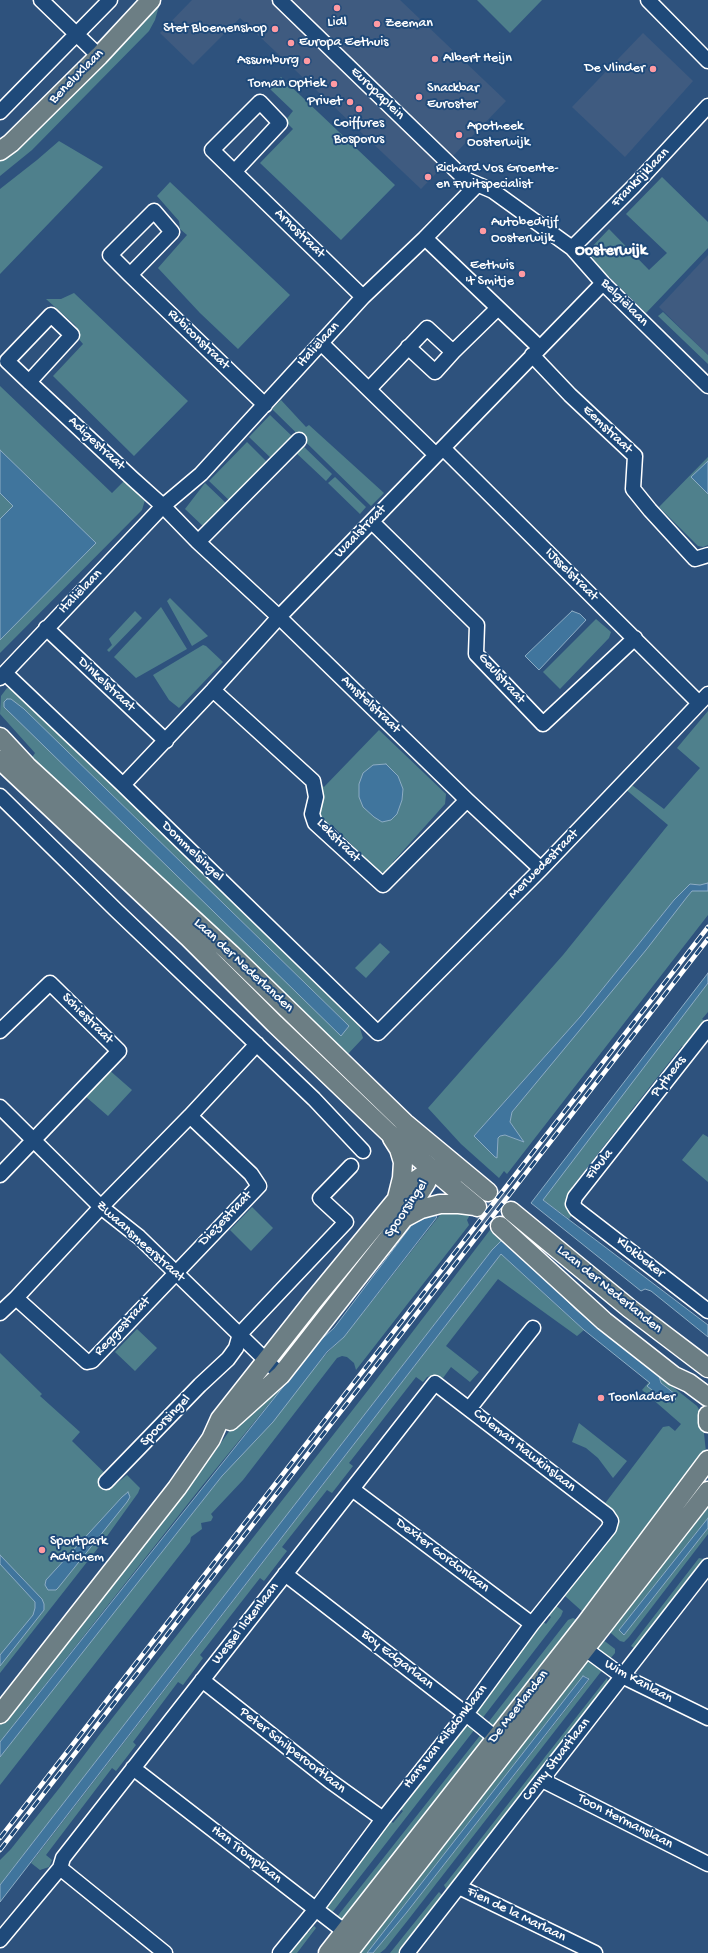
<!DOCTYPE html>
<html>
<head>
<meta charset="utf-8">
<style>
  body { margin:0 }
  canvas { display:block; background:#2e527d }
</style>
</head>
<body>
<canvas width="708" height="1953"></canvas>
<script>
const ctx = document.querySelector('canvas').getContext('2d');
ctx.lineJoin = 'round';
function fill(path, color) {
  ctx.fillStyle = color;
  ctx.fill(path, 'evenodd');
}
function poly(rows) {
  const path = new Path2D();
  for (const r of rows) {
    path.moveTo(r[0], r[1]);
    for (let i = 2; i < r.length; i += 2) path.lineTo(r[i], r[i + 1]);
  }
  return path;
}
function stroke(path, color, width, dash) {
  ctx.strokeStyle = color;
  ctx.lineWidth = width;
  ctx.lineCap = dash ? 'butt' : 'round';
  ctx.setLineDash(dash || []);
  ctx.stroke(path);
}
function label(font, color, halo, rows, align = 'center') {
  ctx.font = font + ' "Gochi Hand",sans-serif';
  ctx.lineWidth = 4;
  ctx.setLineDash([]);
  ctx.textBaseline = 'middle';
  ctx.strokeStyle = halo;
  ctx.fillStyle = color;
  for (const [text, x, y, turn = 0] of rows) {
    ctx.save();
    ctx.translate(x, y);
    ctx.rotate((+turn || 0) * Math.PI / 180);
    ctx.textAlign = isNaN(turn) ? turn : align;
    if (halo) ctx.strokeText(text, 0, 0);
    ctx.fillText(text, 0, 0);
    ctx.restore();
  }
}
const built = poly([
  [192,0,400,0,506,101,421,189,240,18,193,65,160,33],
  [643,33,693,81,625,157,572,107],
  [708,255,708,355,659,307]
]);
const green = poly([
  [477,0,542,0,510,33],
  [159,6,155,20,149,31,32,150,0,176,0,158],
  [281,77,395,185,341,240,260,163,293,129,285,121,293,111,270,89],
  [59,141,103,167,0,274,0,189,37,160],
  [662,177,708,222,708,248,646,313,599,267,588,251,609,229,649,270,667,253,626,214],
  [170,182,290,295,238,349,200,313,158,268,187,235,180,229,179,221,157,196],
  [74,293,188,401,134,456,53,376,83,344,78,338,80,333,75,325,46,299,61,299],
  [663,312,708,355,708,364,658,316],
  [0,386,112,493,125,480,145,500,142,510,0,653],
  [281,400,306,427,309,425,384,493,371,506,272,409],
  [270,415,295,439,274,461,249,437],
  [247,442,269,464,232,503,209,481],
  [300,443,332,474,326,481,293,450],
  [708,457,708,545,703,547,698,546,659,507],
  [335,477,366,507,360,514,328,483],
  [205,483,229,506,206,529,185,509],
  [170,598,208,636,192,646,167,601],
  [161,607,187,649,136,678,114,657],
  [135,611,142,618,109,652,107,650,112,645,109,639],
  [596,619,611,632,609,638,560,689,543,672],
  [203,645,206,646,223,662,179,708,169,700,153,675],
  [7,688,12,689,68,742,359,1025,363,1038,347,1055,31,759,35,753,0,714,1,696],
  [24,709,349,1026,341,1035],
  [708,711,708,883,700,885,690,884,674,900,580,1017,474,1136,497,1157,498,1138,500,1136,505,1135,524,1142,510,1122,512,1112,692,891,708,891,708,915,507,1174,504,1171,499,1178,461,1144,428,1108,563,955,668,825,624,788,629,783,664,809,700,768,677,748],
  [379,730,446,794,445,804,393,862,393,870,377,874,373,870,375,868,332,825,326,825,319,820,315,780,324,787],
  [380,943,390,952,366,978,355,968],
  [708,983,708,1012,702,1019,706,1022,686,1048,682,1046,630,1112,633,1115,620,1130,617,1129,572,1187,575,1191,572,1215,569,1219,543,1200,548,1191],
  [108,1069,132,1090,108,1116,85,1096],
  [703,1134,708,1137,708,1182,682,1160],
  [252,1207,273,1228,251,1251,230,1230],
  [443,1211,463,1212,470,1215,467,1220,469,1225,356,1370,354,1363,347,1357,342,1356,337,1358,243,1480,211,1514,213,1517,211,1521,201,1523,202,1529,191,1537,190,1542,0,1785,0,1757,222,1476,328,1352,344,1337],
  [490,1230,502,1240,492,1250,0,1885,0,1860,11,1849,61,1786,103,1730,369,1389],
  [501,1254,584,1330,577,1336,498,1279,446,1346,479,1372,470,1382,451,1367,443,1378,436,1375,427,1377,423,1382,416,1377,349,1463,353,1466,332,1493,327,1490,282,1547,287,1551,264,1581,260,1578,200,1655,203,1658,183,1685,178,1682,133,1742,136,1745,116,1771,112,1768,46,1855,52,1860,49,1867,40,1870,31,1863],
  [137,1329,157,1348,135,1371,115,1352],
  [0,1353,42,1394,40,1396,80,1432,72,1441,116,1484,127,1475,140,1488,138,1493,105,1539,0,1673,0,1665,44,1610,39,1610,0,1661],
  [295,1372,202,1486,0,1742,0,1724,207,1462,233,1426,275,1386,279,1389],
  [659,1376,697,1406,702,1415,706,1452,584,1613,565,1596,616,1530,617,1522,603,1506,663,1427,669,1426,675,1431,681,1424,642,1390,649,1382,651,1383,648,1386,668,1402,670,1400,673,1402,675,1394,661,1383],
  [579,1423,627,1461,613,1478,598,1458,586,1448,572,1442],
  [708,1506,708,1518,619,1630,624,1635,708,1528,708,1534,629,1637,624,1642,620,1641,604,1627],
  [699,1558,703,1559,703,1561,638,1646,634,1648,631,1646],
  [555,1605,563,1611,561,1616,481,1720,477,1716,476,1710,541,1620,546,1624,551,1617,547,1614],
  [573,1618,577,1620,497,1726,489,1726,487,1724,568,1620],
  [598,1636,615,1649,615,1653,609,1660,594,1648],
  [587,1660,595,1662,603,1669,408,1920,385,1949,380,1953,373,1953,407,1912,589,1680,587,1677,583,1676,367,1953,351,1953],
  [607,1678,608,1682,513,1803,453,1885,446,1889,444,1885,446,1883],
  [470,1726,475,1729,331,1914,327,1905,388,1819,393,1823,403,1811,398,1807,460,1727],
  [482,1733,484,1743,351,1917,343,1919,336,1918],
  [439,1892,442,1895,440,1900,399,1953,390,1953],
  [314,1926,316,1928,297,1953,285,1953,304,1929,308,1933]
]);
const water = poly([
  [0,450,96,543,0,640,0,519,13,506,0,493,0,450],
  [708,461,708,494,691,477,708,461],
  [572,611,580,614,586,620,539,670,525,656,572,611],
  [7,699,11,699,24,709,349,1026,341,1036,4,707,4,702,7,699],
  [386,764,398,776,403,789,402,800,397,814,391,820,382,822,374,817,363,807,359,797,359,784,363,773,373,765,386,764],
  [708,883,708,891,692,891,687,897,646,950,512,1112,510,1122,524,1142,505,1135,500,1136,498,1138,497,1158,495,1157,474,1136,580,1017,674,900,690,884,700,885,708,883],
  [708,973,708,983,543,1200,708,1325,708,1337,651,1291,645,1289,641,1291,531,1203,708,973],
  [431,1212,437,1217,344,1337,327,1352,273,1422,222,1476,0,1757,0,1742,295,1372,305,1354,334,1328,411,1226,431,1212],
  [502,1240,525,1259,576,1310,659,1376,661,1383,675,1394,673,1397,676,1399,673,1402,670,1400,668,1403,647,1386,650,1383,584,1330,501,1254,0,1902,0,1885,492,1250,502,1240],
  [128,1492,130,1497,127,1502,58,1588,56,1590,48,1590,45,1585,46,1580,122,1497,128,1492],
  [708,1518,708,1528,624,1635,619,1630,708,1518],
  [0,1555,42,1599,44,1604,44,1610,0,1666,0,1655,33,1615,35,1608,35,1602,0,1564,0,1555],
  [583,1676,589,1679,407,1912,373,1953,367,1953,583,1676]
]);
const majorTunnel = poly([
  [488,1192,511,1211],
  [477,1207,500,1226]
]);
const minor = poly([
  [41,0,99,56],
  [280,0,465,179,493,191,572,248,603,283,708,386],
  [648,0,708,61],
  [0,112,110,0],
  [235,171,280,123,260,102,212,150,363,297],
  [425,238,539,347],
  [572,248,634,186,708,106],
  [130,275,172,232,154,211,110,255,130,275,265,405],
  [321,343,436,455],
  [408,347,435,372,453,352],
  [532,355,570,395,635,456,633,489,650,510,695,559,708,555],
  [29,382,72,335,51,315,7,361,29,382,133,479,163,506,198,542,299,440],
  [369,389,427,328,453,352,498,308],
  [443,448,699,703],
  [372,522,477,625,476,654,543,724,635,638],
  [198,542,279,617,467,800,541,869],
  [46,628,166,741],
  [5,673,123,785,378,1033,541,869,708,694],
  [0,678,163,506,201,474,363,297,425,238,477,185],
  [213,690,313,781,316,797,312,814,315,823,383,885,467,800],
  [123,785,213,690,279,617,603,283],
  [0,796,117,911,314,1099,363,1151],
  [708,1028,575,1197,573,1204,576,1209,708,1311],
  [0,1031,50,983,119,1051,0,1175],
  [0,1107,101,1207,139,1237,281,1375],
  [190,1116,251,1174,259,1186,92,1361,87,1362,16,1298,101,1207,190,1116],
  [190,1116,257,1044],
  [0,1313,16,1298],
  [469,1409,533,1328],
  [106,1482,200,1385,228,1359,236,1348,240,1334,346,1222,320,1198,351,1166],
  [352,1489,532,1624],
  [285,1574,466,1714,503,1744],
  [577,1643,622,1676,708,1718],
  [202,1680,330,1781,383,1819],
  [133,1768,353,1938],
  [542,1780,708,1864],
  [60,1868,165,1953],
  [459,1887,595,1953],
  [0,1940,60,1868,63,1858,435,1383,607,1515,611,1521,609,1528,532,1624,466,1714,383,1819,316,1909,280,1953],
  [407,1953,708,1566]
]);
const major = poly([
  [0,151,11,143,99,56,151,0],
  [0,737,27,766,231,954,405,1123,488,1192],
  [0,760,188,937,275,1024,389,1133,477,1207],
  [392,1138,399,1149,403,1162,402,1178,397,1198],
  [511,1211,629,1308,708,1368],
  [404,1218,421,1209,440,1204,459,1204,475,1206],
  [500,1226,604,1321,674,1376,689,1383,708,1397],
  [708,1415,708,1423],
  [230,1421,281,1375,404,1218,426,1183,432,1169],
  [0,1714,177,1488,211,1439,220,1419,313,1301,397,1199,413,1182,432,1169,445,1167,464,1173],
  [328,1953,586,1623,708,1460],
  [348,1953,708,1491]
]);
const rail = poly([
  [0,1838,708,927],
  [0,1850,708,939]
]);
const markers = [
  [337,8,4,"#ff9aa2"],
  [377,24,4,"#ff9aa2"],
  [275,29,4,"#ff9aa2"],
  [291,43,4,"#ff9aa2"],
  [435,59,4,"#ff9aa2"],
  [307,61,4,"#ff9aa2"],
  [653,69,4,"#ff9aa2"],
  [334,84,4,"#ff9aa2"],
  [419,97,4,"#ff9aa2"],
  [350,102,4,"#ff9aa2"],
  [359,109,4,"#ff9aa2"],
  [459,135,4,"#ff9aa2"],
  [428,177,4,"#ff9aa2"],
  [483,231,4,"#ff9aa2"],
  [522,274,4,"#ff9aa2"],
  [601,1398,4,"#ff9aa2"],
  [42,1550,4,"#ff9aa2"]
];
const poiNames = [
  ["Lidl",337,23,"center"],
  ["Zeeman",385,24],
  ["Stet Bloemenshop",267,29,"right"],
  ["Europa Eethuis",299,43],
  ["Albert Heijn",443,59],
  ["Assumburg",299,61,"right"],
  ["De Vlinder",645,69,"right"],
  ["Toman Optiek",326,84,"right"],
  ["Snackbar",427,89],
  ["Euroster",427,105],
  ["Privet",342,102,"right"],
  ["Coiffures",359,124,"center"],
  ["Bosporus",359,140,"center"],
  ["Apotheek",467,127],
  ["Oosterwijk",467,143],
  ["Richard Vos Groente-",436,169],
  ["en Fruitspecialist",436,185],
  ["Autobedrijf",491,223],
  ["Oosterwijk",491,239],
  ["Eethuis",514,266,"right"],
  ["'t Smitje",514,282,"right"],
  ["Toonladder",609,1398],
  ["Sportpark",50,1542],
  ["Adrichem",50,1558]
];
const streetNames = [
  ["Beneluxlaan",77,77,-45],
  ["Europaplein",377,94,44],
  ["Frankrijklaan",641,178,-46],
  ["Arnostraat",299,234,44],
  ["Belgiëlaan",624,303,45],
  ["Rubiconstraat",198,340,44],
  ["Italiëlaan",319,345,-48],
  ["Eemstraat",607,430,44],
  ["Adigestraat",96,444,43],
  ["Waalstraat",361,532,-46],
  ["IJsselstraat",571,575,45],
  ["Italiëlaan",81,592,-46],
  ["Geulstraat",501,679,48],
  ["Dinkelstraat",106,685,43],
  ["Amstelstraat",370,705,44],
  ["Lekstraat",338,841,45],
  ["Dommelsingel",192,852,44],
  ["Merwedestraat",544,865,-45],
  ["Laan der Nederlanden",243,966,43],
  ["Schiestraat",87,1019,45],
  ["Pytheas",669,1077,-52],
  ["Fibula",600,1165,-51],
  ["Spoorsingel",407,1209,-56],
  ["Diezestraat",226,1219,-46],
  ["Zwaansmeerstraat",140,1242,42],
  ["Klokbeker",640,1258,38],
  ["Laan der Nederlanden",609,1290,39],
  ["Reggestraat",123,1327,-47],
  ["Spoorsingel",166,1421,-46],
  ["Coleman Hawkinslaan",524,1451,38],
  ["Dexter Gordonlaan",442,1556,37],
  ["Wessel Ilckenlaan",246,1624,-52],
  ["Boy Edgarlaan",397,1660,38],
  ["Wim Kanlaan",638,1682,29],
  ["De Meerlanden",519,1707,-52],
  ["Hans van Kilsdonklaan",446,1737,-52],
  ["Peter Schilperoortlaan",292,1751,38],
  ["Conny Stuartlaan",557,1760,-52],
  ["Toon Hermanslaan",625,1822,27],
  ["Han Tromplaan",246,1855,38],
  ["Fien de la Marlaan",516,1915,26]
];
const quarterNames = [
  ["Oosterwijk",611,252]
];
fill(built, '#3f5b80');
fill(green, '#4f808c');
fill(water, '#40759d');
stroke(water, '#8cacc4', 1);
stroke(majorTunnel, '#4d6c90', 18, [18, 9]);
stroke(minor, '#fff', 17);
stroke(major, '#fff', 21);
stroke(minor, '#1f4a7a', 14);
stroke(major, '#6c7e84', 18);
stroke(rail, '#fff', 4.5);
stroke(rail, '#1f4a7a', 3, [9]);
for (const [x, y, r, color] of markers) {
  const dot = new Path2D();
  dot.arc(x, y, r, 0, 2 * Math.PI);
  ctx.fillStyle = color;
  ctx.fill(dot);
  stroke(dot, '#1f4a7a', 1.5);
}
label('14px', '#fff', '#1f4a7a', poiNames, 'left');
label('14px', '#fff', '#1f4a7a', streetNames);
label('bold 16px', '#fff', '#1f4a7a', quarterNames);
</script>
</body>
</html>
